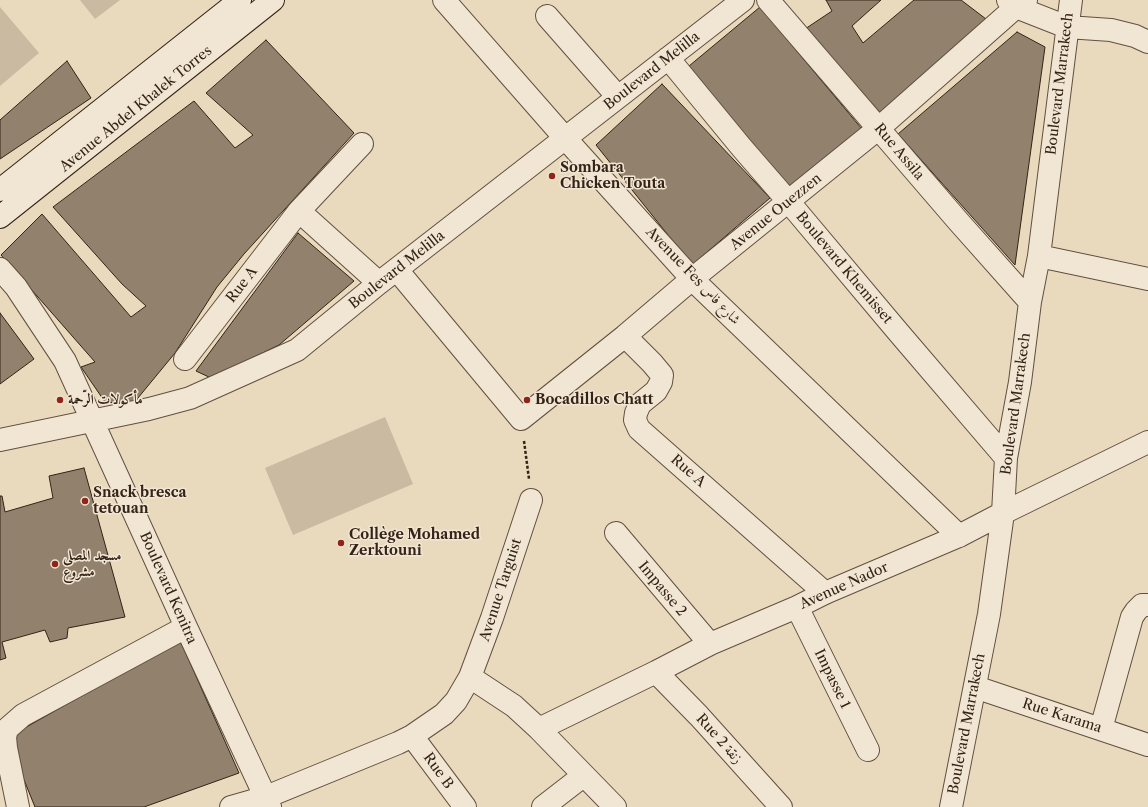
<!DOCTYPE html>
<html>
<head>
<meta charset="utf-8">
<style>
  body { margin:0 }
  canvas { display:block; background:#e9d9bd }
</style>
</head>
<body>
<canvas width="1148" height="807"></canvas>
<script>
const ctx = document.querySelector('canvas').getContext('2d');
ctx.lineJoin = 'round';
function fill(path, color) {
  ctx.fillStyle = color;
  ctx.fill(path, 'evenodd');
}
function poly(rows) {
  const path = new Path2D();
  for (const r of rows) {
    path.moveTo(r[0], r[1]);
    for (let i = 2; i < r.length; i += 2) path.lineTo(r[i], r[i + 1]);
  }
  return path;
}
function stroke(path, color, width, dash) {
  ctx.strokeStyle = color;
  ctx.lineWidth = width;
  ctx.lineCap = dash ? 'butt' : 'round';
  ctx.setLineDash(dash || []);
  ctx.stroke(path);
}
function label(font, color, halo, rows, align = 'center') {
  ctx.font = font + ' "Libre Caslon Text",Amiri,serif';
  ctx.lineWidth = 3;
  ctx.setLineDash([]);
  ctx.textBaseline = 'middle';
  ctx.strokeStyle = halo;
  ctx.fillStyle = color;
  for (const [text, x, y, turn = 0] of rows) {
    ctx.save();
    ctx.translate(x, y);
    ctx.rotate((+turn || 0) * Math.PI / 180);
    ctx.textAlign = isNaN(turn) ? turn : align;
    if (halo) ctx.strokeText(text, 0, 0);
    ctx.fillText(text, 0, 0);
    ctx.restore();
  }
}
const green = poly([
  [80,0,120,0,95,19],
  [0,7,39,53,0,86],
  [385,417,413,484,293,535,265,468]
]);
const building = poly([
  [826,0,881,0,852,26,863,43,914,0,961,0,986,19,884,117,805,29,832,11,826,0],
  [760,7,862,129,785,192,683,71,760,7],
  [1017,32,1045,47,1015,265,898,134,1017,32],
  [266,40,354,133,244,254,217,287,175,353,133,404,105,402,81,367,95,362,1,255,42,214,131,317,146,306,122,284,53,207,194,101,235,148,253,135,206,93,266,40],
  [67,61,91,98,0,159,0,120,67,61],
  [662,84,770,198,692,265,596,145,662,84],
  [298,233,354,281,279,345,211,378,196,371,298,233],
  [0,313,34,359,0,384,0,313],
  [84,468,125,617,68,628,67,638,50,642,45,630,2,642,6,658,0,660,0,496,2,496,5,512,53,498,49,476,84,468],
  [180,640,239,773,144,807,35,807,7,738,180,640]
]);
const path = poly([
  [524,441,529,479]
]);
const street = poly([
  [444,0,565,138,692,279,959,536],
  [768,0,958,221,1030,302],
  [1008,0,1016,7,1067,27,1111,30,1135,36,1148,42],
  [547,16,618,97],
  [668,58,742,148,788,201,899,333,1006,458],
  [299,211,379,283],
  [1039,256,1148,279],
  [0,269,16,287,65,361,186,627,270,807],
  [397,270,521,419,625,336,692,279,879,128,1016,7,1026,0],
  [625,336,652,363,662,375,661,382,656,391,640,404,636,413,635,420,639,429,825,593],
  [185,359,299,211,362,144],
  [0,440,149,409,190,398,297,350,379,283,743,0],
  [616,533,710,644],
  [797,607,868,750],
  [656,672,699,716,781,807],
  [470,677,514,706,539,729,615,807],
  [975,687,1148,745],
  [539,729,656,672,710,644,797,607,825,593,959,536,1003,513,1148,442],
  [1101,729,1132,617,1136,611,1142,605,1148,605],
  [412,736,465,807],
  [18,807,6,748,5,737,7,729,23,715,186,627],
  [231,807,266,797,398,743,412,736,444,714,456,701,470,677,492,618,531,500],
  [543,807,583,776],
  [951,807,989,614,1003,513,1006,458,1020,382,1030,302,1039,256,1071,0]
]);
const secondary = poly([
  [0,190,240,0],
  [0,217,273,0]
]);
const markers = [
  [552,176,4,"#8f2418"],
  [60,400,4,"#8f2418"],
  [527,400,4,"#8f2418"],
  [85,501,4,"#8f2418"],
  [341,543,4,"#8f2418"],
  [55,564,4,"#8f2418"]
];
const streetNames = [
  ["Boulevard Melilla",652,71,-38],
  ["Boulevard Marrakech",1060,84,-83],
  ["Avenue Abdel Khalek Torres",136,109,-39],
  ["Rue Assila",899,152,50],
  ["Avenue Ouezzen",776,212,-39],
  ["Boulevard Khemisset",844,268,50],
  ["Boulevard Melilla",397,270,-38],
  ["Avenue Fes شارع فاس",693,276,46],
  ["Rue A",242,285,-52],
  ["Boulevard Marrakech",1016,404,-82],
  ["Rue A",688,471,41],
  ["Avenue Nador",844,586,-24],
  ["Boulevard Kenitra",168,588,66],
  ["Impasse 2",662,589,50],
  ["Avenue Targuist",501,590,-72],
  ["Impasse 1",832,679,64],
  ["Rue Karama",1062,716,18],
  ["Boulevard Marrakech",967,724,-79],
  ["Rue 2 زنقة",719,739,48],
  ["Rue B",438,771,54]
];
const poiNames = [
  ["Sombara",560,168],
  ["Chicken Touta",560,184],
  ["مأكولات الرّحمة",68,400],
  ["Bocadillos Chatt",535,400],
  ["Snack bresca",93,493],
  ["tetouan",93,509],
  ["Collège Mohamed",349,535],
  ["Zerktouni",349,551],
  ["مسجد المصلى",63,556],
  ["مشروع",63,572]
];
fill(green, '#cabaa1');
fill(building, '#92826d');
stroke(building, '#342316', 1);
stroke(street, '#615040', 24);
stroke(secondary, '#342316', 24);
stroke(path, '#342316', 2.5, [3, 2]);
stroke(street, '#f1e6d4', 22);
stroke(secondary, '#f1e6d4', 22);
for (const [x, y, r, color] of markers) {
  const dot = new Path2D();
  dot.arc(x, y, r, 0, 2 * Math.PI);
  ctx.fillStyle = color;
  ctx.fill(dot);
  stroke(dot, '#f1e6d4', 1.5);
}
label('14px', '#342316', '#f1e6d4', streetNames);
label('bold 14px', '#342316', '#f1e6d4', poiNames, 'left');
</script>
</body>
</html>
